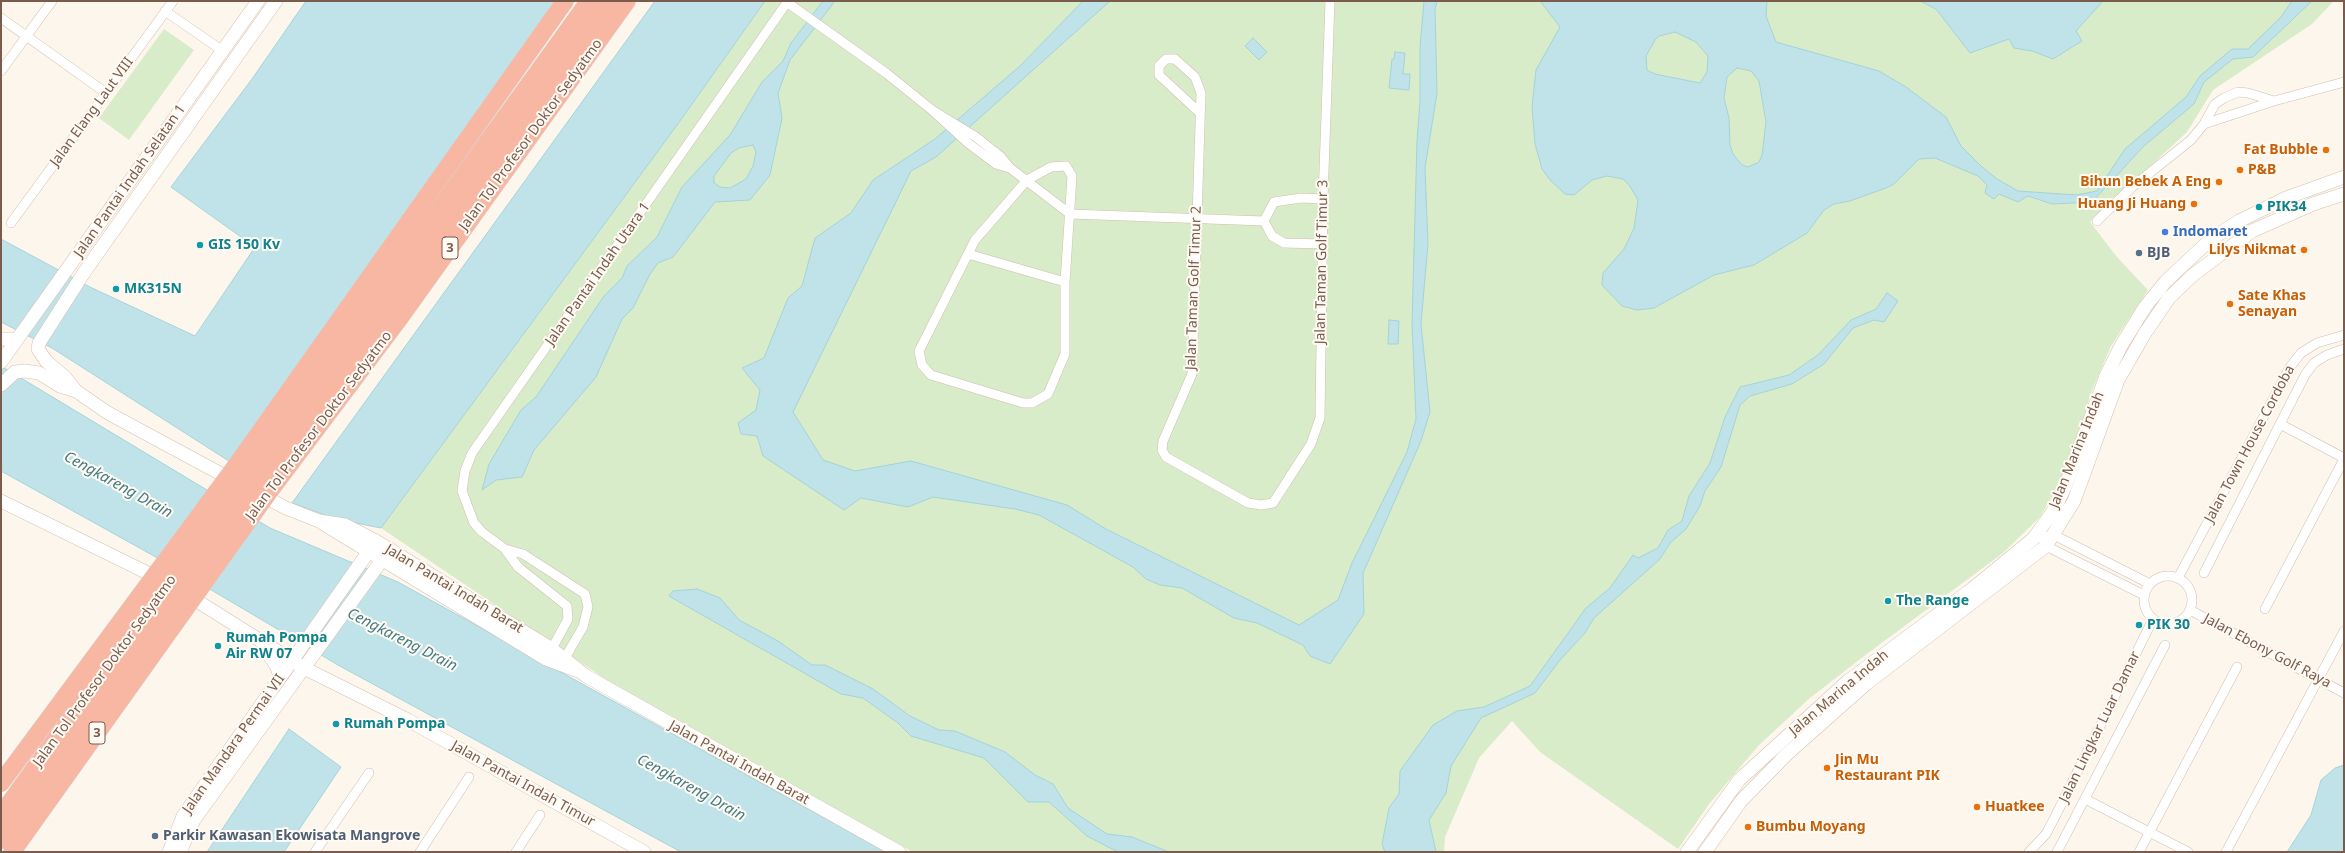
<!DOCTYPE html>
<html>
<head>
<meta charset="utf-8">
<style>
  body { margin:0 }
  #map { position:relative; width:2345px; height:853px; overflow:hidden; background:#fdf6ec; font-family:"Noto Sans",sans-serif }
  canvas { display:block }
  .frame { position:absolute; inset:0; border:2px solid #7a5c4d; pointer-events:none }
</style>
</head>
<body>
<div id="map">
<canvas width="2345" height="853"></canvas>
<div class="frame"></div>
</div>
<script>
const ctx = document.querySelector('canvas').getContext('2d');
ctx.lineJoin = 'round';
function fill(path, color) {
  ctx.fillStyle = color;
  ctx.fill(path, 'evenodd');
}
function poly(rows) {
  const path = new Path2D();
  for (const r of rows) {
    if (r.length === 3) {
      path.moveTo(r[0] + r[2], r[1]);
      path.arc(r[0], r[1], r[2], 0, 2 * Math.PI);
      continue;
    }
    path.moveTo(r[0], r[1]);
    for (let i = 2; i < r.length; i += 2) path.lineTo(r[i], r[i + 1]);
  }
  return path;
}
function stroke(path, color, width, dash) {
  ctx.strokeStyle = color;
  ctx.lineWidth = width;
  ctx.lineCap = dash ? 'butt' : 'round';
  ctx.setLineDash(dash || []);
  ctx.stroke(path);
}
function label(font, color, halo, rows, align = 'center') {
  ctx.font = font + ' "Noto Sans",sans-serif';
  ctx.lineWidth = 4;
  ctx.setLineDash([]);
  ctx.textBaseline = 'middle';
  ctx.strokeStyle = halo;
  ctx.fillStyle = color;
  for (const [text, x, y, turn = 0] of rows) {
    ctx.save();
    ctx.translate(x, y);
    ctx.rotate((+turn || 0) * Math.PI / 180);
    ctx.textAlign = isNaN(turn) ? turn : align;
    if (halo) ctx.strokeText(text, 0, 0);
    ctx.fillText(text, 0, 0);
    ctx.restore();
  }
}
const green = poly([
  [765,1,2334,1,2312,24,2213,90,2187,132,2090,222,2117,257,2148,290,2111,346,2091,393,2068,469,2040,517,2003,553,1864,656,1810,698,1759,745,1709,804,1678,849,1540,752,1512,721,1479,758,1445,837,1444,852,913,852,632,697,381,528,680,121],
  [164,29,194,50,129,140,99,118]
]);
const water = poly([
  [306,1,562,1,232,463,52,348,1,322,1,239,90,287,195,336,255,247,171,187,252,79,306,1],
  [655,1,765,1,680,121,381,528,336,519,292,503,655,1],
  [823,1,835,1,790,60,778,93,782,118,770,175,750,200,715,202,673,257,658,263,650,274,633,308,622,319,596,377,534,450,522,477,496,480,482,490,489,464,521,410,536,397,604,296,622,278,627,266,657,237,682,187,730,135,762,82,783,61,791,43,823,1],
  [753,145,756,152,753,166,746,179,730,188,720,187,714,183,714,176,731,153,739,148,753,145],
  [1083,1,1110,1,936,157,911,171,793,412,823,460,855,471,911,461,1067,505,1106,529,1299,625,1338,600,1352,563,1407,452,1416,419,1412,323,1417,141,1420,101,1420,46,1424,1,1437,1,1435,10,1437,93,1425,168,1428,243,1421,324,1430,412,1421,441,1363,573,1364,614,1330,664,1310,656,1303,645,1257,623,1234,618,1182,588,1160,585,1146,579,1133,567,1039,515,1015,509,933,497,908,507,861,498,844,510,763,456,757,436,741,434,738,423,756,410,760,390,742,368,764,358,788,298,802,286,815,238,851,213,873,180,935,139,1020,66,1083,1],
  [1540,1,1767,1,1766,16,1776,42,1879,71,1906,87,1946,117,1961,146,1981,166,1997,179,2018,191,2076,195,2097,191,2125,149,2186,97,2200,76,2232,49,2248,49,2281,17,2292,1,2312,1,2253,57,2233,59,2204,82,2194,104,2144,146,2092,202,2052,204,2028,196,2018,202,1999,194,1994,199,1985,193,1987,185,1978,176,1935,158,1919,159,1894,184,1886,188,1850,201,1834,204,1824,210,1807,233,1754,265,1714,275,1654,308,1637,310,1622,306,1602,285,1603,273,1624,249,1634,228,1638,200,1629,185,1623,179,1607,176,1592,180,1574,195,1565,194,1550,180,1542,169,1535,144,1532,107,1536,70,1560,27,1540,1],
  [1675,32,1696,42,1708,56,1707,72,1700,83,1655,74,1647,70,1646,56,1655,40,1659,36,1675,32],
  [1737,68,1751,71,1759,81,1766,122,1762,155,1759,162,1748,167,1742,165,1733,154,1730,145,1729,118,1724,98,1727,77,1737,68],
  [1920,1,2103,1,2076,31,2082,41,2053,59,2032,51,2014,48,2009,39,1970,53,1936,9,1920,1],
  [1253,38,1267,52,1259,60,1245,46,1253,38],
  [1395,52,1405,53,1403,74,1410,74,1409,90,1389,88,1392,59,1394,59,1395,52],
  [1887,293,1898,301,1884,322,1874,320,1853,328,1824,364,1792,384,1750,396,1740,405,1721,467,1705,491,1700,506,1686,529,1670,543,1660,559,1594,618,1585,633,1560,660,1535,693,1481,718,1451,766,1446,793,1429,820,1436,852,1385,852,1382,844,1389,808,1399,794,1400,771,1433,725,1457,711,1484,707,1530,686,1586,608,1610,588,1633,555,1638,558,1658,548,1668,530,1682,521,1689,496,1710,463,1725,417,1740,387,1789,375,1818,355,1851,320,1876,309,1887,293],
  [1389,320,1399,321,1398,344,1388,344,1389,320],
  [1,366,270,528,398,582,886,852,681,852,338,665,154,556,1,471,1,366],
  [697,589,720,598,739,620,778,641,812,665,825,665,873,689,910,716,939,730,955,731,1005,752,1035,775,1053,784,1068,808,1107,834,1132,837,1169,852,1118,852,1087,836,1049,802,1028,802,984,758,911,736,898,723,863,698,841,694,669,596,673,591,697,589],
  [289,729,341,767,284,852,207,852,289,729],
  [2344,765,2344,852,2287,852,2311,815,2321,780,2335,768,2344,765]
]);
const street = poly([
  [788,3,886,73,932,110,968,143,996,164,1010,168],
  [165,11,223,51],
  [1,18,106,93],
  [1,71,52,1],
  [932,110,976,137,1001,157,1010,168,1070,214,1264,221],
  [1200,113,1159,75,1159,66,1166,59,1175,59,1195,77,1201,93,1192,374,1163,441,1162,450,1166,457,1248,503,1261,505,1273,503,1311,444,1320,418,1323,199,1330,1],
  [2204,124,2274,101],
  [1066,166,1072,176,1065,282,1065,354,1048,394,1032,403,1023,403,931,375,922,365,919,351,975,240,1027,180,1051,167,1066,166],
  [2097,221,2132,187,2191,140,2204,124,2215,104,2224,98,2238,92,2248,93,2274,101,2344,82],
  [11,223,173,1],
  [1323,244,1284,243,1272,236,1264,221,1274,202,1301,198,1323,199],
  [968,254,1065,282],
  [2280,424,2344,458],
  [2033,539,2054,535,2150,584],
  [2046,546,2144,595],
  [505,549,518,567,567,606,568,619,549,654],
  [2204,573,2305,375,2314,363,2327,355,2344,349],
  [2168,600,24],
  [2178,578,2290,367,2301,353,2317,343,2344,335],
  [2265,609,2344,459],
  [2190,610,2344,693],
  [562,663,583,627,588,607,585,594,523,554,505,549,482,532,474,523,462,491,465,471,472,453,788,1],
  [2085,799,2188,852],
  [315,852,369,773],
  [420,852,469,777],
  [516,852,540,815],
  [2029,852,2046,834,2056,815,2153,619],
  [2057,852,2165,645],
  [2139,852,2237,667],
  [2226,852,2344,631]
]);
const secondary = poly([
  [1,339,17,339],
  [1,362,258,1],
  [1,385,15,372,25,371,39,373,60,386,76,391],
  [234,481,108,413,76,391,65,377,46,361,38,349,39,343,85,271,276,1],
  [257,493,286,508,319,521,345,525,376,541,552,649,586,676,899,852],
  [1,501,162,580],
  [322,523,546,659,578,671],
  [186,594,304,668,408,720,644,852],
  [263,646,276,665,280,676],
  [169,852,183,816,376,541],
  [180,852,194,820,390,549],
  [1687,852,1739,780,1848,681,1972,589,2033,539,2054,510,2065,487,2106,376,2121,346,2145,307,2166,281,2210,240,2239,221,2286,198,2344,177],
  [1705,852,1741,801,1787,754,1866,684,2046,546,2074,501,2118,380,2145,333,2169,298,2193,275,2252,231,2313,204,2344,194]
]);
const highway = poly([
  [235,467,565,1],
  [247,475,589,1],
  [259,484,607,1],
  [269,492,399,319,627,1],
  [1,783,141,594],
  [1,815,155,601],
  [1,840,168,608],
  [12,852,181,615]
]);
const highwayBridge = poly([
  [141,594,235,467],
  [155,601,247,475],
  [168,608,259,484],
  [181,615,269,492]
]);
const markers = [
  [2326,150,4,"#e8710a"],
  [2240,170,4,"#e8710a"],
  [2219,182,4,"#e8710a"],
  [2194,204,4,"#e8710a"],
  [2259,207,4,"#0f9aa8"],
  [2165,232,4,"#3f7fe0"],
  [200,245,4,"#0f9aa8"],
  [2304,250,4,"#e8710a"],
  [2139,253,4,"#5c6f8a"],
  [116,289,4,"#0f9aa8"],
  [2230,304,4,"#e8710a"],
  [1888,601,4,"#0f9aa8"],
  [2139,625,4,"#0f9aa8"],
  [218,646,4,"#0f9aa8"],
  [336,724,4,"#0f9aa8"],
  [1827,768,4,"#e8710a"],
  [1977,807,4,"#e8710a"],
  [1748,827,4,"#e8710a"],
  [155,836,4,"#5c6f8a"]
];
const shields = [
  [450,248,16],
  [97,733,16]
];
const shieldNames = [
  ["3",450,248],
  ["3",97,733]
];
const streetNames = [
  ["Jalan Elang Laut VIII",92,112,-54],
  ["Jalan Tol Profesor Doktor Sedyatmo",531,135,-54],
  ["Jalan Pantai Indah Selatan 1",130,181,-55],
  ["Jalan Taman Golf Timur 3",1322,262,-89],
  ["Jalan Pantai Indah Utara 1",598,274,-55],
  ["Jalan Taman Golf Timur 2",1194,288,-88],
  ["Jalan Tol Profesor Doktor Sedyatmo",319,426,-53],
  ["Jalan Town House Cordoba",2250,444,-62],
  ["Jalan Marina Indah",2077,450,-68],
  ["Jalan Pantai Indah Barat",454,589,31],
  ["Jalan Ebony Golf Raya",2267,651,28],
  ["Jalan Tol Profesor Doktor Sedyatmo",105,671,-54],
  ["Jalan Marina Indah",1839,693,-40],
  ["Jalan Lingkar Luar Damar",2100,727,-64],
  ["Jalan Mandara Permai VII",234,744,-55],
  ["Jalan Pantai Indah Barat",739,763,29],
  ["Jalan Pantai Indah Timur",523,784,29]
];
const foodNames = [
  ["Fat Bubble",2318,150,"right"],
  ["P&B",2248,170],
  ["Bihun Bebek A Eng",2211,182,"right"],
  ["Huang Ji Huang",2186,204,"right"],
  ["Lilys Nikmat",2296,250,"right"],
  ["Sate Khas",2238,296],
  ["Senayan",2238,312],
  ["Jin Mu",1835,760],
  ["Restaurant PIK",1835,776],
  ["Huatkee",1985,807],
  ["Bumbu Moyang",1756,827]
];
const cultureNames = [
  ["PIK34",2267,207],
  ["GIS 150 Kv",208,245],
  ["MK315N",124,289],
  ["The Range",1896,601],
  ["PIK 30",2147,625],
  ["Rumah Pompa",226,638],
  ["Air RW 07",226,654],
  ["Rumah Pompa",344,724]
];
const shopNames = [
  ["Indomaret",2173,232]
];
const serviceNames = [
  ["BJB",2147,253],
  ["Parkir Kawasan Ekowisata Mangrove",163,836]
];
const waterNames = [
  ["Cengkareng Drain",118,485,29],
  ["Cengkareng Drain",402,640,27],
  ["Cengkareng Drain",691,788,29]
];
fill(green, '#d8ecc9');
fill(water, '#bfe3e8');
stroke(water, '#a5d3da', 1);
stroke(street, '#d1beb0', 10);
stroke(secondary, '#d6c0b0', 14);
stroke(highway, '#dad1cd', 18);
stroke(street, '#fff', 9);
stroke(secondary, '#fff', 13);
stroke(highway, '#f7b7a3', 17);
stroke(highwayBridge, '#dad1cd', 18, []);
stroke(highwayBridge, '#f7b7a3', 17);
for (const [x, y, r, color] of markers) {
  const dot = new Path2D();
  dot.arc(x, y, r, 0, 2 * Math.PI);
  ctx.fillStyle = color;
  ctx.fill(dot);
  stroke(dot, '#fffaf3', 1.5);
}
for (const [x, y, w] of shields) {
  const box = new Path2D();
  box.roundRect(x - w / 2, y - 11, w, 22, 3);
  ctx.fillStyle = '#fffaf3';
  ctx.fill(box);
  stroke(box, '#7a5c4d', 1);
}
label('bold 13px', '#7a5c4d', null, shieldNames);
label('14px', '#7a5c4d', '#fffaf3', streetNames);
label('bold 14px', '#c56008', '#fffaf3', foodNames, 'left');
label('bold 14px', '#0d838f', '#fffaf3', cultureNames, 'left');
label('bold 14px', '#366cbe', '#fffaf3', shopNames, 'left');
label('bold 14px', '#4e5e75', '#fffaf3', serviceNames, 'left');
label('italic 15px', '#437c86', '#fffaf3', waterNames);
</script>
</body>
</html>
